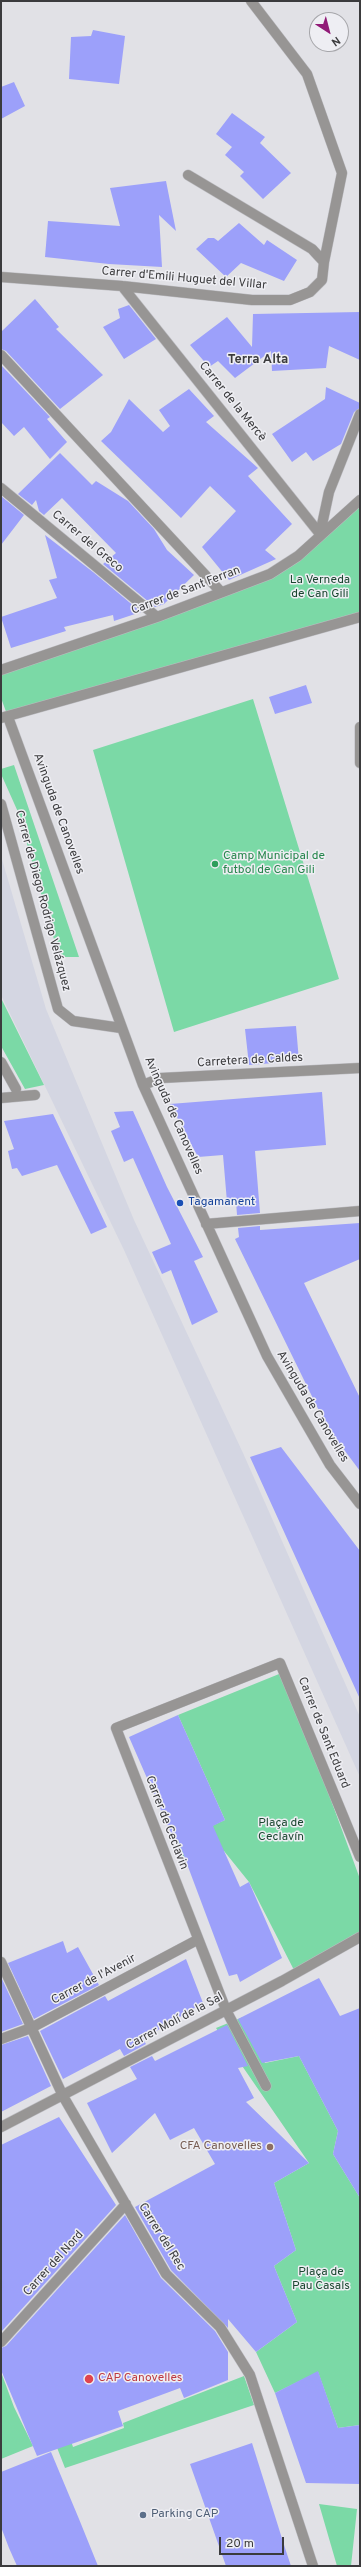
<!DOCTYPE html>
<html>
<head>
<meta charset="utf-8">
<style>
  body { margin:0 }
  #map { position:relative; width:361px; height:2567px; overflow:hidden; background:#e1e1e6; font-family:Overpass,sans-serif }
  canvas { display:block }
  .frame { position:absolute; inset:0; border:2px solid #3b3b3d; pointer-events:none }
  .north { position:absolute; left:309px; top:12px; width:40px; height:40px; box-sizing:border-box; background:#eeeef3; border:1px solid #a6a6aa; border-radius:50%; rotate:144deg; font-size:11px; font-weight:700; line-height:16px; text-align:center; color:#3b3b3d }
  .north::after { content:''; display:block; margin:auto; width:14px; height:18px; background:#911a77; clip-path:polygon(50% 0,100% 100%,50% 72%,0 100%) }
  .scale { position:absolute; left:219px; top:2537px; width:65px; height:18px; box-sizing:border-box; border:2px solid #3b3b3d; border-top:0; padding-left:5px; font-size:12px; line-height:14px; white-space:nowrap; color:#3b3b3d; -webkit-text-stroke:3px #eeeef3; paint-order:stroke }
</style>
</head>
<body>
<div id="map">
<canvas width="361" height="2567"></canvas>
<div class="frame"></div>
<div class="north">N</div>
<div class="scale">20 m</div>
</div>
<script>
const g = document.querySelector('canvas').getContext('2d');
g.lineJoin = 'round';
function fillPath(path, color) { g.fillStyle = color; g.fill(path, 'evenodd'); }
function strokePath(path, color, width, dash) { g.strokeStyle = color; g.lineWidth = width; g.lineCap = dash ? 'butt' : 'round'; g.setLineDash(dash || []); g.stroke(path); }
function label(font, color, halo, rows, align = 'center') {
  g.font = font + ' Overpass,sans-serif'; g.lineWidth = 3; g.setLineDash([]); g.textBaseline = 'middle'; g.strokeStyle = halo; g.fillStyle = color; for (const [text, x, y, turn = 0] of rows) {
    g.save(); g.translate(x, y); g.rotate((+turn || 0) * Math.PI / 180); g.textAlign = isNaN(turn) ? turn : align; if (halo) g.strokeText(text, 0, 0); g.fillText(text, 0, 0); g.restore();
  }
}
fillPath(new Path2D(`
  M1,856L46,1009L134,1220L243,1453L360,1717V1777L124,1250L1,995Z`), '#d4d6e2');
fillPath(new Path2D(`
  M360,500V617L8,717L1,698V670L270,574Z
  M253,699L339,979L174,1032L93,750Z
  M14,765L79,957H59L18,812L1,774V769Z
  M1,998L44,1085L25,1089L1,1046Z
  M284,1672L360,1879V1937L296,1974L249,1882L224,1851L187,1866L175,1842L225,1820L178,1715Z
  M243,2017L265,2063L299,2056L338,2131L333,2154L360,2198V2425L338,2428L318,2372L275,2393L256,2352L297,2322L274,2266L296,2250L274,2183L309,2163L216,2028Z
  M1,2372L14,2407L33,2446L1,2459Z
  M244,2376L254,2405L65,2468L56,2445L71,2441L73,2447L124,2428L123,2423Z
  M319,2504L357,2509L351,2566H337Z`), '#7bd9a6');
fillPath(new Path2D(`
  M93,30L125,36L119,84L69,79L71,37L91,36Z
  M14,82L25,106L1,119V87Z
  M232,113L265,137L260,143L291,173L263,199L240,176L244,172L225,155L232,147L216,134Z
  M166,181L176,231L159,215L162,267L109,264L45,257L48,221L120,226L110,188Z
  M239,223L264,245L267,240L297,260L284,281L241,263L226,277L196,249L208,238H214L218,241Z
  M35,299L59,327L56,329L103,375L60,409L6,351L1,349V332Z
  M129,305L156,339L124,359L103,327L120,318L118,309Z
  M360,312V360L329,346L326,368L272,371L271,351L235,378L218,361L209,367L190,345L227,317L252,347L253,314Z
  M1,365L50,417L47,419L67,442L50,459L24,427L14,436L1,422Z
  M326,387L360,403V408L354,412L341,444L313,461L306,452L292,462L272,434L325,399Z
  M189,389L214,416L206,422L258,468L248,476L292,524L265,550L276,559L229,580L202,547L236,511L210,486L181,518L101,441L111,432L129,399L163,432L170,426L159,410Z
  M60,453L92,485L96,481L128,501L154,529L167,550L194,575L164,604L155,607L103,564L116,553L62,498L44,515L39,511L36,500L32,505L18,494Z
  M1,496L24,515L1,545Z
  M45,535L93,572L141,612L114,621L113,615L64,627L66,631L11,648L1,617L57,598L49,580L57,578Z
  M306,685L312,703L275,714L269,697Z
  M296,1026L299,1061L249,1065L245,1029Z
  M322,1092L326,1145L255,1151L260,1213L237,1215L236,1201L227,1202L223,1155L198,1157L170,1104Z
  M133,1111L167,1187L203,1257L194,1261L218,1312L192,1325L171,1270L162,1274L152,1252L171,1244L133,1158L124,1162L111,1131L120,1127L114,1112Z
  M53,1114L107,1227L91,1234L57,1165L22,1176L17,1168L12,1169L8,1151L14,1149L4,1121Z
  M360,1223V1259L304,1283L360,1398V1471L327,1427L235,1239L239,1237L238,1228L260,1226V1230Z
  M281,1447L360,1551V1699L250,1457Z
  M178,1715L225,1820L213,1826L240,1887L249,1882L282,1958L240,1982L237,1974L229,1976L178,1840L175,1842L129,1737Z
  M63,1941L67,1953L78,1947L99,1985L34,2019L8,1963Z
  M186,1959L203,2003L143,2039L146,2044L124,2056L120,2049L63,2079L40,2031L105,1996L108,2001Z
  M1,1977L23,2024L1,2032Z
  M319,1978L340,2016L360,2008V2198L333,2154L338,2131L299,2056L262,2063L238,2019Z
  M227,2025L248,2066L238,2068L254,2098L246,2102L309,2163L274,2183L296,2250L274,2266L297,2322L256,2352L228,2319V2328L171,2270L135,2207L215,2164L194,2128L170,2140L155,2113L112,2153L87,2103L137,2079L130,2067L152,2056L155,2061Z
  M28,2036L51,2086L1,2112V2045Z
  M59,2117L116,2205L1,2332V2145Z
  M125,2215L161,2278L215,2331L228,2352V2380L184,2398L180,2388L118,2411L123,2426L37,2456L1,2370V2348L6,2346Z
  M318,2371L338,2428L360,2425V2484L306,2483L275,2393Z
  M252,2443L285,2548L291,2566H226L190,2464Z
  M51,2452L79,2519L98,2566H17L9,2548L1,2527V2472Z`), '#9ca0fa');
const minor = new Path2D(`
  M251,1L307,74L342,173L324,262
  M1,277L122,286L252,300H290L310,292L322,280L324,262L312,249L188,175
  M122,286L320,534
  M1,355L221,592
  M1,488L157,617
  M320,534L329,492L360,414
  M1,670L157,617L270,574L298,556L360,500
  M8,717L143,1085L267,1356L330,1465L360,1504
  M1,718L360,617
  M360,727V763
  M1,804L58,1009L73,1021L121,1028
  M1,1062L16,1089
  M143,1085L161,1078L360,1068
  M1,1098L35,1095
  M206,1224L360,1211
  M1,1962L63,2096L166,2274L220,2327L250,2375L313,2566
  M1,2039L31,2028L197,1940
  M266,2086L226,2010L116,1728L280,1663L360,1857
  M1,2127L282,1981L360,1937
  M1,2342L126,2204`);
strokePath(minor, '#bcbcc1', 11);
strokePath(minor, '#979594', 10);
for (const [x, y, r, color] of [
  [215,864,4,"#2e9e5b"],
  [180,1203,4,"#1a4fb4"],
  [270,2147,4,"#8d6e63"],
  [89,2379,5,"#e0444e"],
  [143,2515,4,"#5c6f8a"]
]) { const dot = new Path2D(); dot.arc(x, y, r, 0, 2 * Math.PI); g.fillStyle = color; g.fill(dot); strokePath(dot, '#eeeef3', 1.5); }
label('12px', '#3b3b3d', '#eeeef3', [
  ["Carrer d'Emili Huguet del Villar",184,279,5],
  ["Carrer de la Mercè",232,402,51],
  ["Carrer del Greco",87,542,40],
  ["Carrer de Sant Ferran",186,591,-21],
  ["Avinguda de Canovelles",58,814,70],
  ["Carrer de Diego Rodrigo Velázquez",42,901,75],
  ["Carretera de Caldes",250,1061,-3],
  ["Avinguda de Canovelles",173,1116,66],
  ["Avinguda de Canovelles",312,1407,59],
  ["Carrer de Sant Eduard",323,1733,68],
  ["Carrer de Ceclavin",166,1823,69],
  ["Carrer de l'Avenir",94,1980,-28],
  ["Carrer Molí de la Sal",175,2022,-28],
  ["Carrer del Rec",161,2237,58],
  ["Carrer del Nord",54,2264,-48]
]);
label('12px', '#1a4730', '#eeeef3', [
  ["La Verneda",320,581],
  ["de Can Gili",320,595],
  ["Plaça de",281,1824],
  ["Ceclavín",281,1838],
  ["Plaça de",321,2273],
  ["Pau Casals",321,2287]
]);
label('12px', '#27864d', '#eeeef3', [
  ["Camp Municipal de",223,857],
  ["futbol de Can Gili",223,871]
], 'left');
label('12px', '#164399', '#eeeef3', [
  ["Tagamanent",188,1203]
], 'left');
label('12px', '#785e54', '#eeeef3', [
  ["CFA Canovelles",262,2147]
], 'right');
label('12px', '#be3a42', '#eeeef3', [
  ["CAP Canovelles",98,2379]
], 'left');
label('12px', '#4e5e75', '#eeeef3', [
  ["Parking CAP",151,2515]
], 'left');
label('bold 13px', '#3b3b3d', '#eeeef3', [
  ["Terra Alta",258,360]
]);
</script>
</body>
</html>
